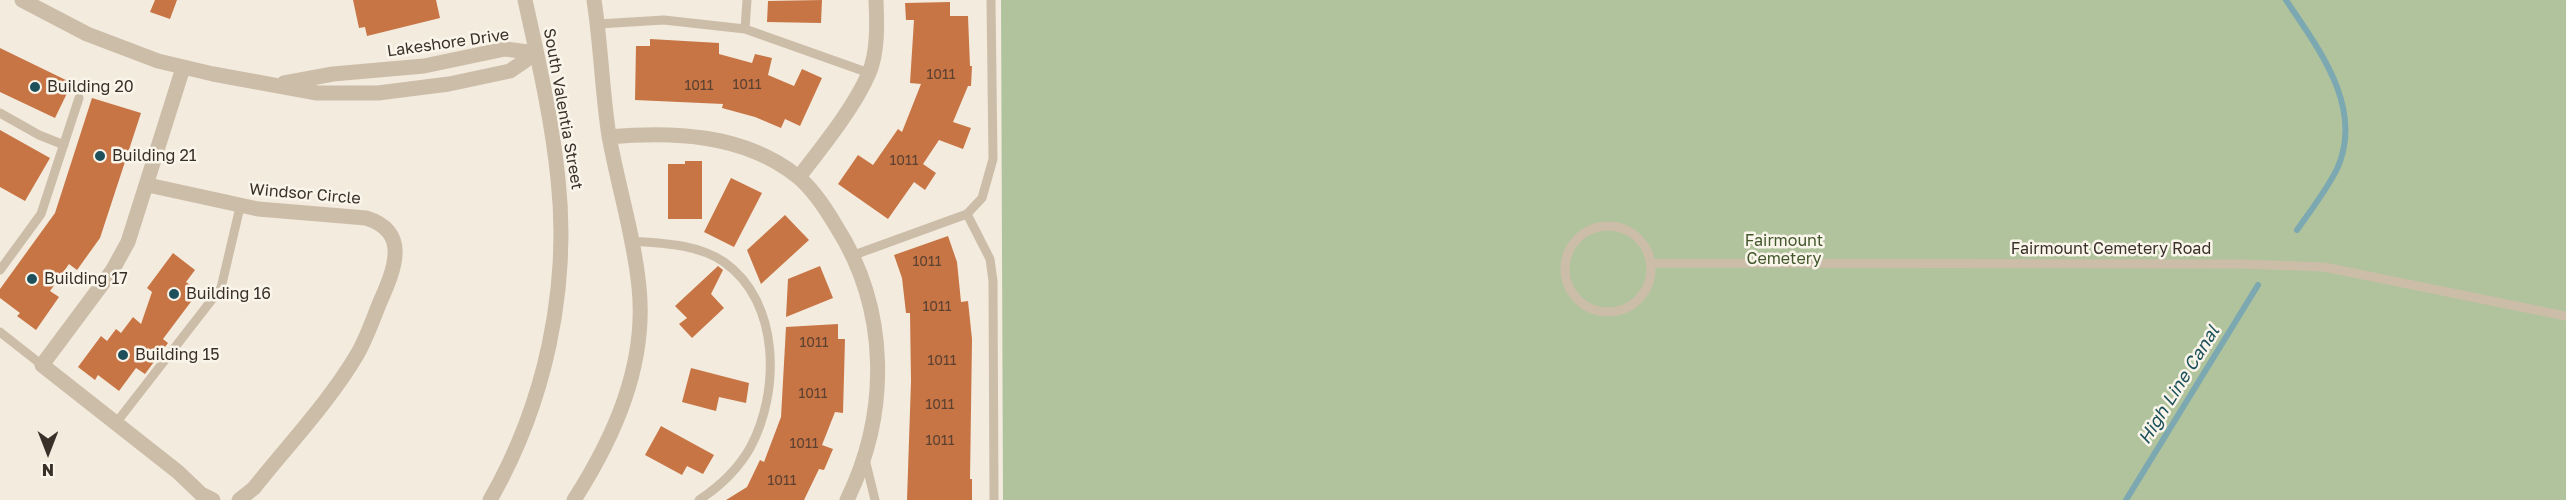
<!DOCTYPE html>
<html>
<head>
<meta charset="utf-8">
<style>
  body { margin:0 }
  #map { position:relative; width:2566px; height:500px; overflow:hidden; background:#f3ebdd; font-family:"Golos Text",sans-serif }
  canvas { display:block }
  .north { position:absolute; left:18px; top:422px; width:60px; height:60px; -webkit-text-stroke:4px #faf5ea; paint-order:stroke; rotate:180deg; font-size:16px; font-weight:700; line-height:24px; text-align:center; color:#383029 }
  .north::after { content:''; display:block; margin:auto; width:21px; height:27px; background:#383029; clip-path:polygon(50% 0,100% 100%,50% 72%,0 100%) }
</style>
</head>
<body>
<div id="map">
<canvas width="2566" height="500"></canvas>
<div class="north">N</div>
</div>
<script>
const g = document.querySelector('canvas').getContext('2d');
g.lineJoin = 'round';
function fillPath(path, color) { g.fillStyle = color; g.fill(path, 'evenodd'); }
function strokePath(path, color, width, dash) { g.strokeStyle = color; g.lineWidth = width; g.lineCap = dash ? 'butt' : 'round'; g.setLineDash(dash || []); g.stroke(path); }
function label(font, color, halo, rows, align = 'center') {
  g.font = font + ' "Golos Text",sans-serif'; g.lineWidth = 5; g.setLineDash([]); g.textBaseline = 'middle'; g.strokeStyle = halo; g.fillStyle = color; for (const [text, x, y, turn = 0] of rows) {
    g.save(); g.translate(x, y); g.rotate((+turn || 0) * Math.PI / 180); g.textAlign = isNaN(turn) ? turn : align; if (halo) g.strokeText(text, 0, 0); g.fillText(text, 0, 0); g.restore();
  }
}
fillPath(new Path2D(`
  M1001,0H2566V500H1003Z`), '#b1c39d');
strokePath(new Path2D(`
  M2286,0C2318,48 2365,108 2337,169C2326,191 2311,210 2297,230
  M2126,500L2258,285`), '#7ca8b1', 6);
fillPath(new Path2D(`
  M155,0H177L170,19L150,12Z
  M353,0H436L440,18L367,36L365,27L359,28Z
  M822,0L821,23L767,22L768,1Z
  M950,2V16H968L970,66H972L971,86H968L953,122L971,128L963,149L939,140L923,164L936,173L925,190L914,182L888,219L838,184L858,155L873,165L898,129L902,132L921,84L910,83L914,20H906L905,3Z
  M650,39L719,43V54L752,63L755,54L772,58L768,75L794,86L802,69L822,78L800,126L785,119L781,128L755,117L722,108L723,104L635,100L636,46H650Z
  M0,48L72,83L55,118L0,92Z
  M92,98L141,113L100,238L77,270L69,264L50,291L59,297L36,330L17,316L20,313L0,298V289L55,213Z
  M0,130L50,158L25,201L0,187Z
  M685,161H702V219H668V164H685Z
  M731,178L762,193L734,247L704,232Z
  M785,215L809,240L761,284L747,250Z
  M948,236L957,262L961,302L968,301L972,339L970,479H972V500H907L911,381L910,313H906L902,278L894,255Z
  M173,253L195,270L186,282L199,291L163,339L168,343L145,374L136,368L119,391L98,375L95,380L78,367L101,336L107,341L116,329L121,333L133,317L141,324L152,292L147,288Z
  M718,266L723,270L711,294L724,308L692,338L679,324L687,318L675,306Z
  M820,266L833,298L786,317L788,279Z
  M838,324V339H845L843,413L835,412L822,445L833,449L824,470L819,469L804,500H726L747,487L760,460L764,462L781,417L786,327Z
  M691,368L749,383L746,403L719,397L716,411L682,402Z
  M661,426L714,455L703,474L687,466L682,475L645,455Z`), '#c87546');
strokePath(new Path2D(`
  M598,24L664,20L745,29L869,73
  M745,29L747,0
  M0,113L39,135L64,145
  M967,214L990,259L993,281L994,500
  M1565 269a43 43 0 1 1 86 0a43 43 0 1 1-86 0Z
  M631,241C662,243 698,244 724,262C781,302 780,393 750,448C738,469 719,487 699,500
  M854,255L967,214L982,198L993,159L991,0
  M1652,263L2243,264L2324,267L2566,316
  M0,270L41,214L79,98
  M0,332L42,365
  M116,423L221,288L240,207
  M865,459L875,500`), '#ccbda9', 9);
strokePath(new Path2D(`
  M22,0L87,34L158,61L213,74L317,93H378L449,84L510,71L536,53
  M183,68L128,242L112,271L42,365L178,472L201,494L213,500
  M284,83L333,74L424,66L505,49L536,53
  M609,137C673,131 744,134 797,176C812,188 826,209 836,226C889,309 890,412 847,500
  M799,177C822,147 854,108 869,73C878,52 877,23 876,0
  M148,185L258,209L366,218C411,232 394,270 380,302C373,319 367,337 358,353C330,401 289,444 254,488L239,500
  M574,500C615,436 647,364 639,287C634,236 618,186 609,136C602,91 601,45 594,0`), '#ccbda9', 15);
strokePath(new Path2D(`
  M490,500C545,404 570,289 558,179C552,119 538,59 525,0`), '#ccbda9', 15);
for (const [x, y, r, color] of [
  [35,87,6,"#1d505b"],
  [100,156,6,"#1d505b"],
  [32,279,6,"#1d505b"],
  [174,294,6,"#1d505b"],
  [123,355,6,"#1d505b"]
]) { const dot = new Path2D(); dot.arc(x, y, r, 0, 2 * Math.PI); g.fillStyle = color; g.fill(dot); strokePath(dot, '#faf5ea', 2); }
label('14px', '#5c4130', null, [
  ["1011",941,75],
  ["1011",747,85],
  ["1011",699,86],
  ["1011",904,161],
  ["1011",927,262],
  ["1011",937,307],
  ["1011",814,343],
  ["1011",942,361],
  ["1011",813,394],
  ["1011",940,405],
  ["1011",940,441],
  ["1011",804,444],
  ["1011",782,481]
]);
label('16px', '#383029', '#faf5ea', [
  ["Lakeshore Drive",448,43,-8],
  ["South Valentia Street",563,109,80],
  ["Windsor Circle",305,194,5],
  ["Fairmount Cemetery Road",2111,249]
]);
label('16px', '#383029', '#faf5ea', [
  ["Building 20",47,87],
  ["Building 21",112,156],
  ["Building 17",44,279],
  ["Building 16",186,294],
  ["Building 15",135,355]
], 'left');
label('16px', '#42572c', '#faf5ea', [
  ["Fairmount",1784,241],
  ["Cemetery",1784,259]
]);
label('italic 18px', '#1d505b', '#faf5ea', [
  ["High Line Canal",2179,385,-58]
]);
</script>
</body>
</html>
